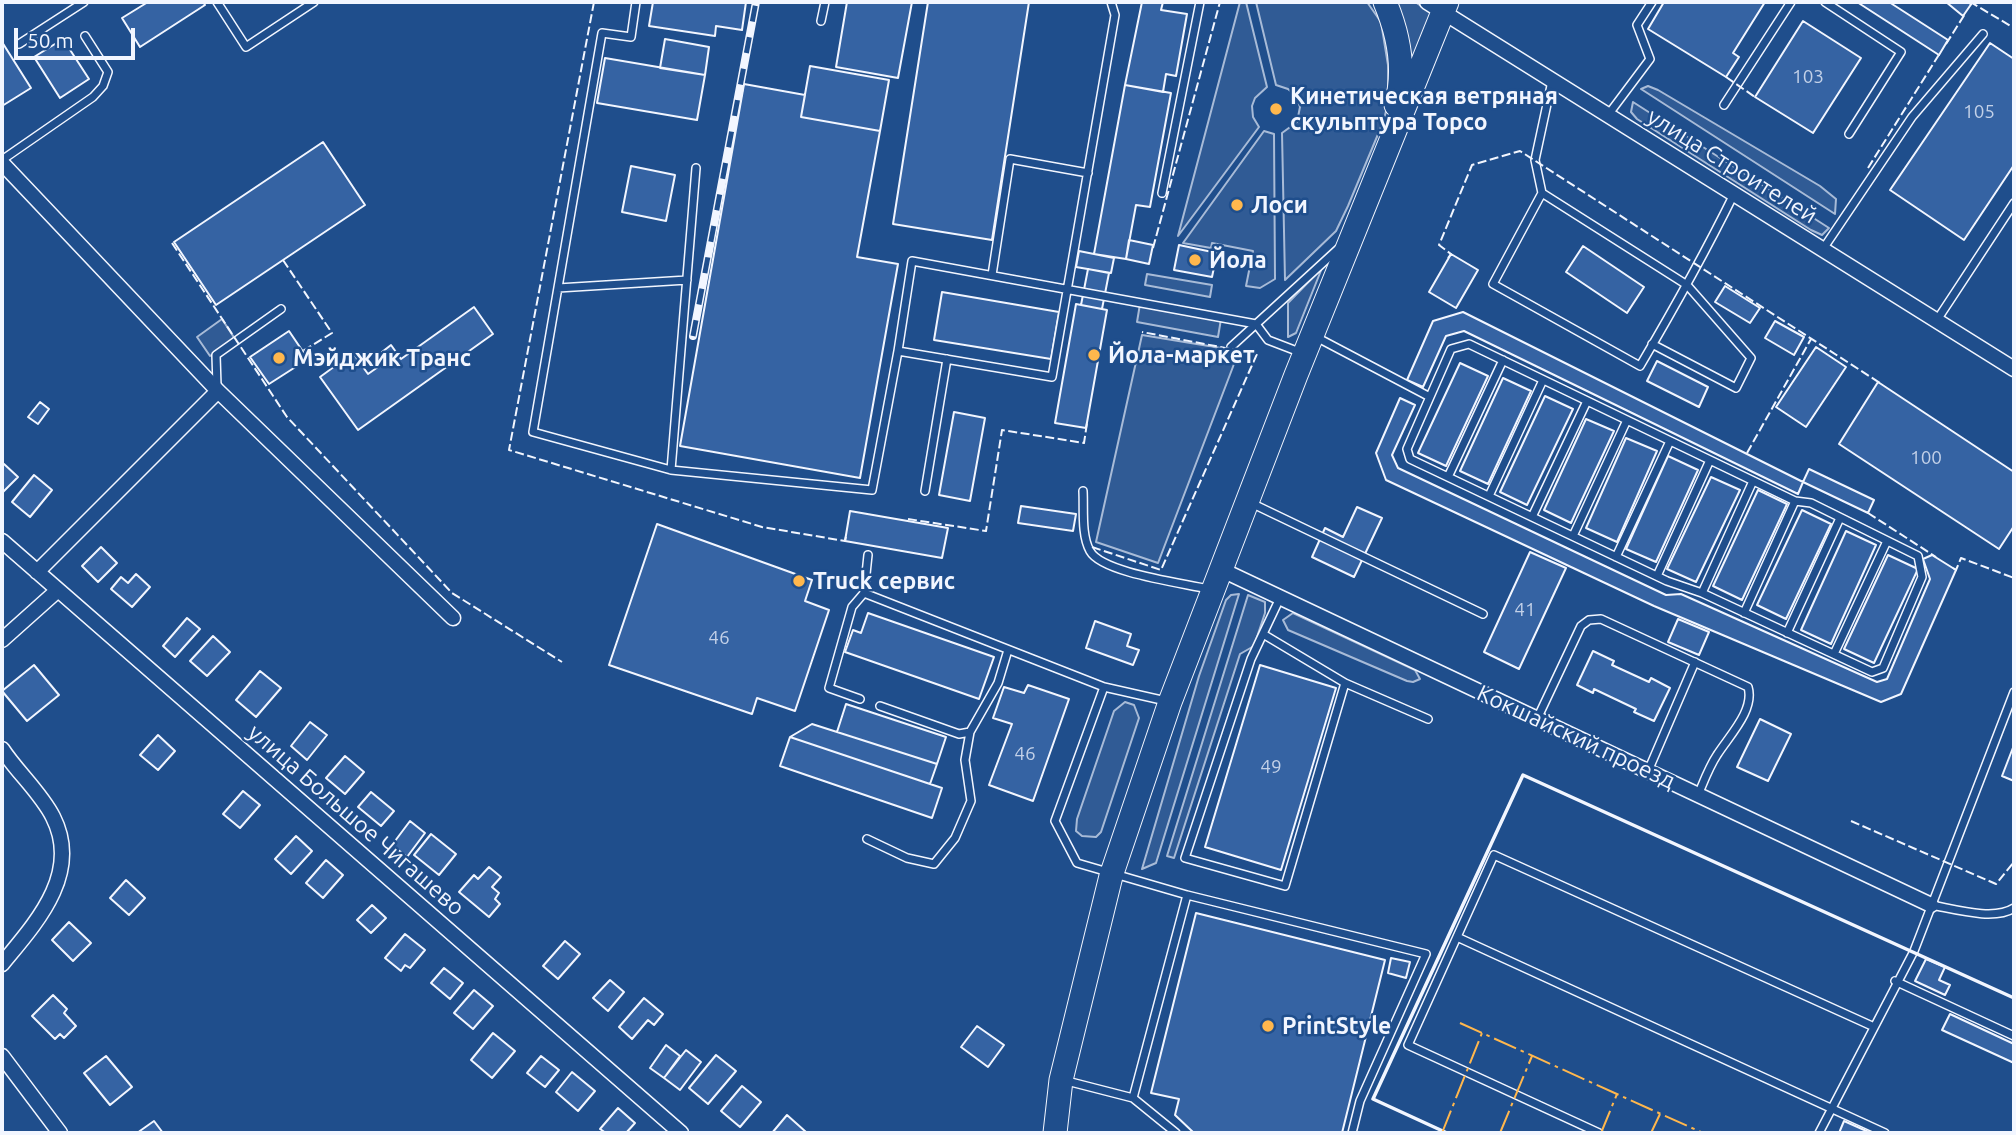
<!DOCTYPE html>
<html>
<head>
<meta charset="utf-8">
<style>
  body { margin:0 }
  #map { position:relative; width:2016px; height:1135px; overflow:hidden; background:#1f4e8c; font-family:Ubuntu,sans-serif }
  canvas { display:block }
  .frame { position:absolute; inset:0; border:4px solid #f2f6ff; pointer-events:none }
  .scale { position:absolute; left:14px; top:28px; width:121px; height:32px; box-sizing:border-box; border:4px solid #f2f6ff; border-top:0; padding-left:9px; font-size:21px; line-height:24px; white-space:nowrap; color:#f2f6ff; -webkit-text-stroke:5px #1f4e8c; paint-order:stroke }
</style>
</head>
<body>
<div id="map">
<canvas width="2016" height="1135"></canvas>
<div class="frame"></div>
<div class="scale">50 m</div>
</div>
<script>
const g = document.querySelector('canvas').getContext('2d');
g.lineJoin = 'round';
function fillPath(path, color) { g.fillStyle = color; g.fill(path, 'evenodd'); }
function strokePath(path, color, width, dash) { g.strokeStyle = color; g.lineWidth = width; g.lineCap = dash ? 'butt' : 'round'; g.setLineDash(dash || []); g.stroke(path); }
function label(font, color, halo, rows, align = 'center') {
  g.font = font + ' Ubuntu,sans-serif'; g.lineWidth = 5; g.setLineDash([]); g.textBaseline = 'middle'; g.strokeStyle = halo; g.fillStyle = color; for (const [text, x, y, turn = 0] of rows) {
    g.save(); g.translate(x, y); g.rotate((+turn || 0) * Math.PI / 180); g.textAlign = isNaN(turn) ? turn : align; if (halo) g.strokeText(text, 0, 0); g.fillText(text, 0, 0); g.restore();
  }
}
const built = new Path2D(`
  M1240,2H1246L1267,87L1255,98L1252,106L1253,117L1259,127L1178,236Z
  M1256,2H1367L1381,22L1388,65V102L1384,120L1348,206L1336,231L1285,280L1282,133L1297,122L1300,107L1296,96L1288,89L1276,85Z
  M1397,2H1415L1435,15L1410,79L1405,27Z
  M1648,86L1658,90L1820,186L1836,199L1835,214L1641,89Z
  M1633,102L1829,228L1822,235L1811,230L1637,119L1631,112Z
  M1264,131L1274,134L1275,279L1260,288L1246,286L1253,251L1212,243L1211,248L1183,243Z
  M1322,268L1296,333L1288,337V303Z
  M1147,274L1212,285L1210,297L1145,285Z
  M1140,304L1221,319L1218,337L1137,322Z
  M222,319L235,339L210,356L197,337Z
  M1142,335L1239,351L1158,563L1096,542Z
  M1239,594L1156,863L1142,869L1199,676L1226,600L1231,595Z
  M1248,595L1265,602V613L1254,646L1240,654L1174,858L1167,856Z
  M1293,613L1415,670L1420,679L1413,682L1407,681L1288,630L1283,620Z
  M1125,702L1134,705L1139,718L1101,832L1096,837L1082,836L1076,831L1077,819L1114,711Z`);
fillPath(built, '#305b95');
strokePath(built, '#a8bbd7', 2);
const building = new Path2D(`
  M148,2H203L205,5L140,47L122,18Z
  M653,2H746L742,30L716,26L715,36L649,26Z
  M847,2H912L898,78L836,67Z
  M928,2H1029L992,240L893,224Z
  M1142,2H1163L1161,10L1187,14L1176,76L1166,74L1163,92L1125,85Z
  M1664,2H1765L1733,53L1739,57L1726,77L1648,29Z
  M1857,2H1889L1948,40L1939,55Z
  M1946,2H1971L1972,3L1963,16Z
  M1803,21L1861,58L1813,133L1755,97Z
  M63,39L89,79L60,98L34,57Z
  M665,39L709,47L705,75L660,68Z
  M2,42L31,88L2,106Z
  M1990,43L2014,59V165L1964,240L1890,190Z
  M605,58L705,75L697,120L597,103Z
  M810,66L889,80L880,131L801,117Z
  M744,84L805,95L801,117L880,131L857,257L898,264L860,478L680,446Z
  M1125,85L1171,93L1150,207L1136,205L1126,259L1094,254Z
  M323,142L365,205L216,305L174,242Z
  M631,166L675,175L666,221L622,212Z
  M1129,240L1153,245L1149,264L1126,259Z
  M1179,245L1217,253L1212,277L1174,270Z
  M1583,246L1644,287L1627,313L1566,272Z
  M1079,251L1114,258L1111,273L1076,267Z
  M1451,254L1478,270L1456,308L1429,292Z
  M1088,269L1109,273L1102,309L1081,305Z
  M1725,286L1760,308L1750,323L1715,302Z
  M942,292L1059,312L1051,359L934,340Z
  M1076,304L1107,310L1086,428L1055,423Z
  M474,307L493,334L358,430L320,377L353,353L368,374L388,360L382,352L391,345L401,359Z
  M1463,312L1803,482L1798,494L1464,331L1446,336L1423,387L1407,380L1433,321Z
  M1775,321L1804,337L1794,355L1765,338Z
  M289,331L308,359L269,384L250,357Z
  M1816,347L1846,367L1806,427L1776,407Z
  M1657,361L1708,387L1699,407L1647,381Z
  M1460,363L1488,376L1446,466L1418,453Z
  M1503,378L1531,391L1488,484L1460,471Z
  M1878,382L2014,472V526L1999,549L1839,444Z
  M1545,396L1573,409L1527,505L1500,492Z
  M1400,398L1415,405L1392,455L1398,468L1666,595L1681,594L1877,682L1887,679L1930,579L1923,559L1932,555L1956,570L1901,694L1881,702L1654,606L1386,480L1376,453Z
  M40,402L49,409L38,424L28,417Z
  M954,412L985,418L970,501L939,495Z
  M1586,419L1614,431L1571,523L1544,510Z
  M1626,438L1657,451L1617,542L1586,528Z
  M1668,456L1698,470L1656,562L1626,549Z
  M4,464L18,477L2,493V466Z
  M1809,469L1874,500L1868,513L1803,482Z
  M34,475L52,490L30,517L12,502Z
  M1711,477L1740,490L1696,582L1667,569Z
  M1758,490L1787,504L1742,600L1713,586Z
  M1021,506L1076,514L1073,531L1018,523Z
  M1357,507L1382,518L1354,577L1312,557L1325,528L1343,537Z
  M1802,510L1831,524L1786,619L1757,605Z
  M850,511L948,528L942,558L845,541Z
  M657,524L812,580L805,601L829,610L795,711L757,698L752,714L609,665Z
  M1846,531L1876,545L1831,644L1801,630Z
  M101,547L117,563L98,582L82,566Z
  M1530,552L1566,568L1519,669L1484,652Z
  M1888,555L1918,569L1874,663L1844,649Z
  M136,574L150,587L132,607L111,589L121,577L128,583Z
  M868,613L994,657L979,699L845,652L853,630L861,633Z
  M187,618L200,629L175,657L163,646Z
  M1678,619L1709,632L1699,655L1668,642Z
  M1095,621L1131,634L1127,646L1139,650L1133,665L1086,648Z
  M213,636L230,652L207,676L190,661Z
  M1593,651L1614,661L1612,665L1649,682L1651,678L1670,688L1654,721L1634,712L1636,709L1594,689L1593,693L1577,685Z
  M34,665L59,695L27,721L2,691Z
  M1260,665L1336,688L1281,870L1205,847Z
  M260,671L281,688L256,717L236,700Z
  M1028,685L1069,699L1033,801L989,785L1012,724L993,718L1004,687L1024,693Z
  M846,704L946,737L937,764L837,732Z
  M1760,719L1791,734L1768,781L1737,767Z
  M310,722L327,735L307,760L291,746Z
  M812,724L937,764L930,784L790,737Z
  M158,735L175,751L158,770L140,755Z
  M790,737L942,788L932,818L780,766Z
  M2014,745V781L2002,776Z
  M345,756L364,772L345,794L326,778Z
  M243,791L260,805L240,828L223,814Z
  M371,792L394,811L381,826L358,807Z
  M410,821L425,833L407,857L392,845Z
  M431,834L456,854L439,875L414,855Z
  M296,836L312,851L291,874L275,859Z
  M326,860L343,875L323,898L306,883Z
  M489,867L501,877L492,887L499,893L495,899L500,904L489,917L459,892L474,875L478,879Z
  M126,880L145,898L129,915L110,898Z
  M372,905L386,918L371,933L357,920Z
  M1196,913L1385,960L1342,1133H1194L1175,1115L1179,1099L1151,1093Z
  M69,922L91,943L73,961L52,940Z
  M405,934L425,950L410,968L405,965L401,971L385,958Z
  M565,941L580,954L558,979L543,966Z
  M1391,958L1410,962L1406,978L1388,973Z
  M1926,959L1945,967L1939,980L1950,985L1945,995L1915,981Z
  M444,968L463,983L450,999L431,983Z
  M610,980L624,992L608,1011L593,998Z
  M474,990L493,1006L473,1029L454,1013Z
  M53,995L67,1009L64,1013L76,1026L64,1038L60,1034L55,1039L32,1016Z
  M644,998L663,1014L654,1025L648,1020L632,1039L619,1027Z
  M1950,1014L2014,1044V1063L1942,1030Z
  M977,1026L1004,1045L988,1067L961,1047Z
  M493,1033L515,1051L492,1078L471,1060Z
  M666,1045L680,1056L664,1078L650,1068Z
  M686,1050L701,1062L680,1090L664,1078Z
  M716,1055L736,1071L708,1104L689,1088Z
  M106,1056L132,1087L110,1105L84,1073Z
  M541,1056L559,1070L545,1087L527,1073Z
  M572,1072L595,1091L578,1111L556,1092Z
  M742,1086L761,1102L740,1127L721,1111Z
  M618,1108L635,1123L626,1133H606L600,1129Z
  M787,1115L806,1132L805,1133H772Z
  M154,1121L163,1133H137Z
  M1844,1121L1871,1133H1839Z`);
fillPath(building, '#3563a3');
strokePath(building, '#f2f6ff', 2);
const lane = new Path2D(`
  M217,2L246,47L314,2
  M636,2L631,37L602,33L533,432L671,470L872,490L898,351L1052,377L1115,15L1111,2
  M1825,2L1901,52L1849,134
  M821,21L825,2
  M19,44L84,2
  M1724,105L1791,2
  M1608,115L1650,59L1637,25L1652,2
  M2,160L93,97L103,86L108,72L85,36
  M1162,193L1200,2
  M1542,193L1535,160L1552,81
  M1823,249L1912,117L1983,34
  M992,275L1010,159L1088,173
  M558,288L687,280
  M1937,320L2014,203
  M1316,337L1428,396
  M1469,344L1795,501L1811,503L1918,556L1922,577L1883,668L1872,672L1702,593L1667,581L1410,459L1407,449L1451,349Z
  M1652,344L1736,388L1751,358L1687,285L1542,193L1493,284L1640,366C1673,310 1705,253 1734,194
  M1231,347L1338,249
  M898,351L912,261L1256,324L1268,340L1302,353
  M217,386L216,355L281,309
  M671,470L696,168
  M1448,477L1503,360
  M925,491L947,359
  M1083,491C1084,509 1081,535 1090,551C1102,573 1183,583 1208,589
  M1489,496L1543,380
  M1251,503L1483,614
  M1532,517L1587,401
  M1573,536L1627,420
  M868,555L864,593L1104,687
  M1616,557L1670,441
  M1657,576L1710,460
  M1702,593L1753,481
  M1280,598L1251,659L1185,858L1285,886L1345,683L1428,719
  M1744,613L1795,501
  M1787,633L1840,518
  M1263,634L1345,683
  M1834,654L1887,541
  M860,699L829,688L852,607L864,593
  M880,706L959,734L970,732L998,683L1008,650
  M1537,719L1581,626L1589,620L1601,619L1748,687C1755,710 1729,736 1717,755C1709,767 1704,781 1698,795
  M1648,771L1695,662
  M867,839L907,858L934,864L955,838L971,801L965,760L970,732
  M1187,895L1426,954L1360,1101L1352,1133
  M1931,905C1954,909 1994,921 2014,908
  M1457,937L1885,1133
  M1895,981L2014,1036
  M1063,1080L1133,1098L1187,895L1077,863L1055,821L1104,687L1166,701
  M1133,1098L1176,1133
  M1599,1133L1408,1045L1494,855L1872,1026
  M1819,1133L1914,951L2014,692`);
const street = new Path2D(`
  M1427,2L2014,369
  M2,163L218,391L453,618
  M2,541L681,1133
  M1220,569L1931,905
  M37,572L218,391
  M2,640L58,590
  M2,749C17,772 41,793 53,817C82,874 35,924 2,964
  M2,1056L60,1133`);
const primary = new Path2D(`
  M1385,2C1399,35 1406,69 1396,105
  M1055,1133L1061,1080L1111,876L1170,702L1296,375L1447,2`);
strokePath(lane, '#f2f6ff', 10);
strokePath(street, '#f2f6ff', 17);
strokePath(primary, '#f2f6ff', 25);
strokePath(lane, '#1f4e8c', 7);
strokePath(street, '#1f4e8c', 14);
strokePath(primary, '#1f4e8c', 23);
const rail = new Path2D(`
  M693,336L756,2`);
strokePath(rail, '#f2f6ff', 8);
strokePath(rail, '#1f4e8c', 5, [16]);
strokePath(new Path2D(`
  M594,2L509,450L762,527L845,541L846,536
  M1970,5L1972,3L2014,28
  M1946,44L1965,14
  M1726,77L1755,97
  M1868,168L1940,53
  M172,243L287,417L452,593L562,662
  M1153,248L1220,2
  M1448,258L1451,254L1439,245L1472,165L1520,151L1880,383
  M283,260L332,333L303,351
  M1747,453L1811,339
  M1868,513L1936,557
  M908,519L986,531L1002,430L1084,443L1087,423
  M1092,547L1161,570L1257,354L1142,332
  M1953,568L1956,570L1961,558L2014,578
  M1851,821L1996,884L2014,862`), '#f2f6ff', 2, [9, 3.5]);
strokePath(new Path2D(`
  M1447,1133L1373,1099L1523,775L2014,998`), '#f2f6ff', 3.5);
strokePath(new Path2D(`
  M1460,1023L1703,1133
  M1442,1133L1482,1033
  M1500,1133L1532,1056
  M1601,1133L1617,1094
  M1651,1133L1660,1114`), '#ffb74d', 2, [24, 5, 3.5, 5]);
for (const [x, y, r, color] of [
  [1276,109,7,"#ffb74d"],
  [1237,205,7,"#ffb74d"],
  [1195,260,7,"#ffb74d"],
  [1094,355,7,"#ffb74d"],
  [279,358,7,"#ffb74d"],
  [799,581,7,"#ffb74d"],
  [1268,1026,7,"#ffb74d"]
]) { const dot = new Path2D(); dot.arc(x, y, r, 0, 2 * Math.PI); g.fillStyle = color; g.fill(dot); strokePath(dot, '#1f4e8c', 2.5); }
label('19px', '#c3d1e8', null, [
  ["103",1808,77],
  ["105",1979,112],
  ["100",1926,458],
  ["41",1525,610],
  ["46",719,638],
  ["46",1025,754],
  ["49",1271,767]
]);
label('bold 23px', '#f2f6ff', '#1f4e8c', [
  ["Кинетическая ветряная",1290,96],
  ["скульптура Торсо",1290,122],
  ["Лоси",1251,205],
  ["Йола",1209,260],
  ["Йола-маркет",1108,355],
  ["Мэйджик Транс",293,358],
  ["Truck сервис",813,581],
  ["PrintStyle",1282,1026]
], 'left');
label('23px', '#f2f6ff', '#1f4e8c', [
  ["улица Строителей",1732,166,32],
  ["Кокшайский проезд",1576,737,25],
  ["улица Большое Чигашево",356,820,41]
]);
</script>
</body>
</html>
